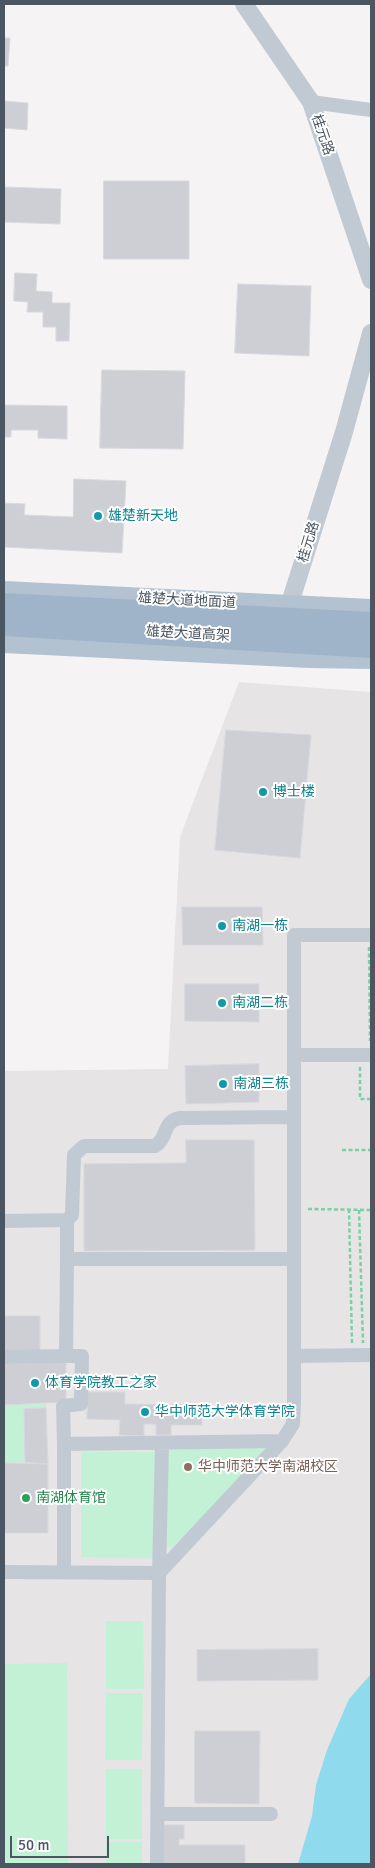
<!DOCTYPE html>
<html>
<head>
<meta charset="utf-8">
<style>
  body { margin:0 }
  #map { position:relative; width:375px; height:1868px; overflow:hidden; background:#f5f3f3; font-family:Signika,sans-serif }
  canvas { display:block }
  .frame { position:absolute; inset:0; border:5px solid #4a5661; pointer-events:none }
  .scale { position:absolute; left:10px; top:1836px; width:99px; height:22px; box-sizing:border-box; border:2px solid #4a5661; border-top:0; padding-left:6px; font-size:15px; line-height:18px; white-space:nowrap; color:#4a5661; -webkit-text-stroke:4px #fff; paint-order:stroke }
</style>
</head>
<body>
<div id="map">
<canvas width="375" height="1868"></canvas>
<div class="frame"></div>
<div class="scale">50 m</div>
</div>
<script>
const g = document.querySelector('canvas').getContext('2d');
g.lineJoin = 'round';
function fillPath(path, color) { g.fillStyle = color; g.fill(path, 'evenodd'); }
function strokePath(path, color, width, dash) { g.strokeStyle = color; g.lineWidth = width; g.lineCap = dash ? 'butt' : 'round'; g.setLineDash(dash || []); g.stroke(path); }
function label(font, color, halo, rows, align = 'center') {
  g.font = font + ' Signika,"Noto Sans SC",sans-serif'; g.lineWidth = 4; g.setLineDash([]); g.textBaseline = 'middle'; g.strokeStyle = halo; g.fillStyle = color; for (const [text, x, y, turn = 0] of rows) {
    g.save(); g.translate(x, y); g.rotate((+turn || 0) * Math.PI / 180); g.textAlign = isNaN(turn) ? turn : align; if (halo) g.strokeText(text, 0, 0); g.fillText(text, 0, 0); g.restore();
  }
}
fillPath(new Path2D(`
  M239,682L371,692V1864H4V1071L168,1069L180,837Z`), '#e6e4e5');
fillPath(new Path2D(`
  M46,1404V1408L24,1409L25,1462L4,1463V1405Z
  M267,1447L180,1541L172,1547H167L165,1540L167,1452L169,1449Z
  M81,1452H156L154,1558L81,1557Z
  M106,1621H143L144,1689H106Z
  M67,1663L68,1864H4V1664Z
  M106,1693H143L142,1760H105Z
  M106,1769H142V1839H106Z
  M106,1842H142V1864H106Z`), '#c3f1d5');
fillPath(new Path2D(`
  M371,1674V1864H298L312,1816L316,1785L327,1750L349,1699Z`), '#90daee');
const building = new Path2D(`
  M4,38H10L8,66H4Z
  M4,101L28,103L27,130L4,128Z
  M104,181H189V259H104Z
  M4,187L61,189L60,224L4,222Z
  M15,273L37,274L36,291L52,292V303H70L69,341H56V327H43V312H27L28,302L14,301Z
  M238,284L311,286L309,356L235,353Z
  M102,370L185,371L183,449L100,448Z
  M4,405L67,406V439L38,438V430H11V437H4Z
  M74,479L126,481L122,553L4,547V503L25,504L24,515L73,517Z
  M226,730L311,735L300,858L215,850Z
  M182,907H262L263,945H183Z
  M185,984H259V1022L185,1021Z
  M259,1064V1102L186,1104L185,1066Z
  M186,1140H254L255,1250L84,1251V1164L186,1163Z
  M4,1316H40V1352H4Z
  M66,1362V1402L4,1405V1364Z
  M88,1392H125V1404L202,1405V1425H171V1435H156V1424H144V1436L119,1435L120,1420L87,1419Z
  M46,1408L48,1464L25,1462L24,1409Z
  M4,1463L48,1464V1533H4Z
  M318,1649V1680L197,1681V1650Z
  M195,1731H260L259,1804L195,1803Z
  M159,1825H184V1839H179V1845H245V1864H160Z`);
fillPath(building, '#cdcfd5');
strokePath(building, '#d7d9de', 1);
const trunk = new Path2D(`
  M4,605L371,624
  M4,624L371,646`);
strokePath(trunk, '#7690ad', 26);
strokePath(new Path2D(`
  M369,947L370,1041
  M360,1067V1099H371
  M342,1150H371
  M308,1209L371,1210
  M349,1209L352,1343
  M359,1210L363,1343`), '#7ad0a6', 2.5, [4, 2.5]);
strokePath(new Path2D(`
  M311,102L371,110
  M294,1055H371
  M67,1220V1259H294
  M4,1221L67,1220L72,1215L74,1155L84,1146H155C168,1139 162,1121 180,1118L294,1117
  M294,1356L371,1355
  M4,1357L66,1356L67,1259
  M64,1444L63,1406L81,1404L82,1356H66
  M4,1572L159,1573L162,1443
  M64,1572V1444L282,1441
  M158,1814H271
  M157,1864L159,1573L282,1441L293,1424L294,1401V935H371`), '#c1cad2', 14);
strokePath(new Path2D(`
  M244,4L311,102L371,280
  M289,606L344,432L371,333`), '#c1cad2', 18);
strokePath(new Path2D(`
  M4,592L371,610
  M4,642L310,657L371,658`), '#b3c2d1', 22);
strokePath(trunk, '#9fb4c9', 24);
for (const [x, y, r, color] of [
  [98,516,5,"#0f9aa8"],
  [263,792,5,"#0f9aa8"],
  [222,926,5,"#0f9aa8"],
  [222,1003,5,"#0f9aa8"],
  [223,1084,5,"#0f9aa8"],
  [35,1383,5,"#0f9aa8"],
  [145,1412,5,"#0f9aa8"],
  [188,1467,5,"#8d6e63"],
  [26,1498,5,"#2e9e5b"]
]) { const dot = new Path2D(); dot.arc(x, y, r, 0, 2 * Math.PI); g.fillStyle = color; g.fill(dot); strokePath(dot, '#fff', 2); }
label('14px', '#4a5661', '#fff', [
  ["桂元路",322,135,71],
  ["桂元路",309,542,-73],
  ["雄楚大道地面道",187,601,3],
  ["雄楚大道高架",188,634,3]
]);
label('14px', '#0d838f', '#fff', [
  ["雄楚新天地",108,516],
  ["博士楼",273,792],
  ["南湖一栋",232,926],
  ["南湖二栋",232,1003],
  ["南湖三栋",233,1084],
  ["体育学院教工之家",45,1383],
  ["华中师范大学体育学院",155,1412]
], 'left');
label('14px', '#785e54', '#fff', [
  ["华中师范大学南湖校区",198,1467]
], 'left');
label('14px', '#27864d', '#fff', [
  ["南湖体育馆",36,1498]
], 'left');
</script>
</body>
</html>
